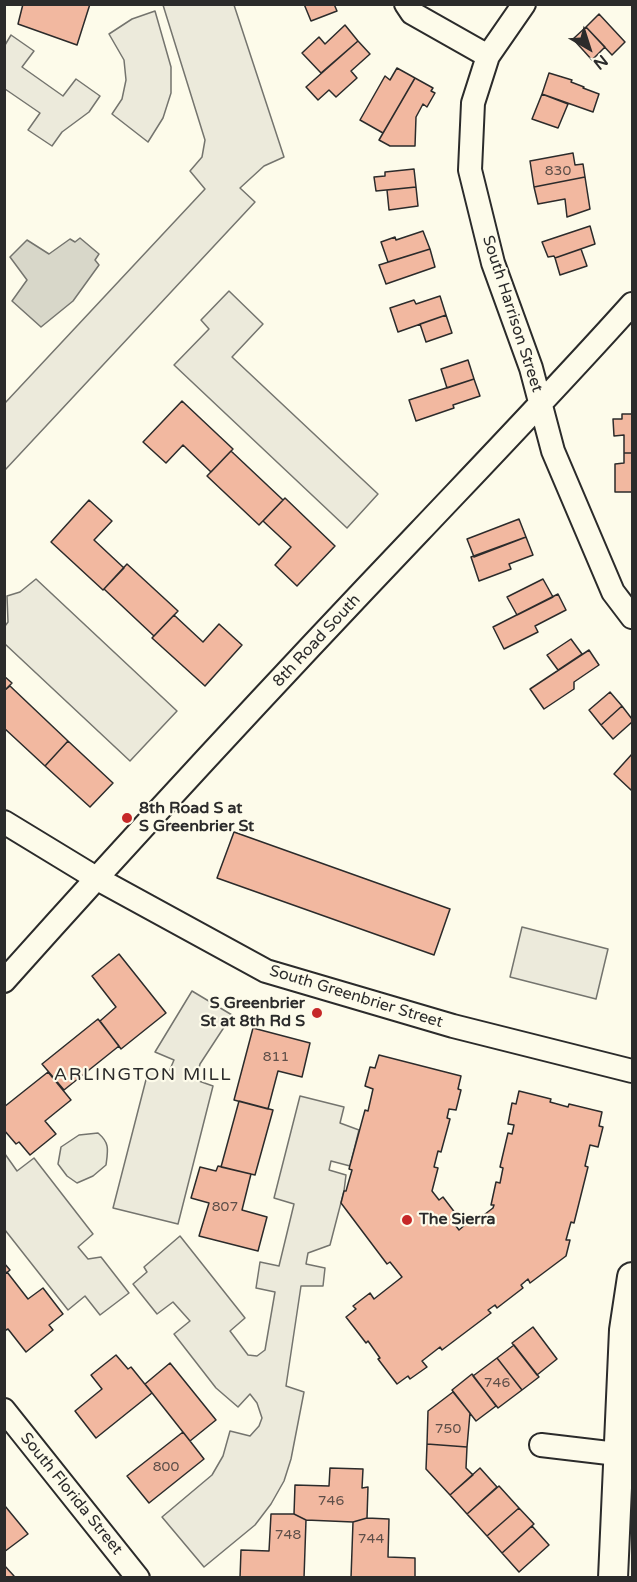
<!DOCTYPE html>
<html>
<head>
<meta charset="utf-8">
<style>
  body { margin:0 }
  #map { position:relative; width:637px; height:1582px; overflow:hidden; background:#fdfbea; font-family:"Varela Round",sans-serif }
  canvas { display:block }
  .frame { position:absolute; inset:0; border:6px solid #2b2b2b; pointer-events:none }
  .north { position:absolute; left:559px; top:18px; width:60px; height:60px; -webkit-text-stroke:4px #fdfbea; paint-order:stroke; rotate:141deg; font-size:16px; font-weight:700; line-height:24px; text-align:center; color:#2b2b2b }
  .north::after { content:''; display:block; margin:auto; width:21px; height:27px; background:#2b2b2b; clip-path:polygon(50% 0,100% 100%,50% 72%,0 100%) }
</style>
</head>
<body>
<div id="map">
<canvas width="637" height="1582"></canvas>
<div class="frame"></div>
<div class="north">N</div>
</div>
<script>
const g = document.querySelector('canvas').getContext('2d');
g.lineJoin = 'round';
function fillPath(path, color) { g.fillStyle = color; g.fill(path, 'evenodd'); }
function strokePath(path, color, width, dash) { g.strokeStyle = color; g.lineWidth = width; g.lineCap = dash ? 'butt' : 'round'; g.setLineDash(dash || []); g.stroke(path); }
function label(font, color, halo, rows, align = 'center') {
  g.font = font + ' "Varela Round",sans-serif'; g.lineWidth = 4.5; g.setLineDash([]); g.textBaseline = 'middle'; g.strokeStyle = halo; g.fillStyle = color; for (const [text, x, y, turn = 0] of rows) {
    g.save(); g.translate(x, y); g.rotate((+turn || 0) * Math.PI / 180); g.textAlign = isNaN(turn) ? turn : align; if (halo) g.strokeText(text, 0, 0); g.fillText(text, 0, 0); g.restore();
  }
}
const green = new Path2D(`
  M98,1133C110,1143 108,1150 106,1165L93,1176L77,1183L67,1176L58,1164L61,1147L79,1135Z`);
fillPath(green, '#ecebdb');
strokePath(green, '#74746e', 1.5);
const parking = new Path2D(`
  M163,5H234L284,157L264,166L240,188L255,202L5,470V403L205,189L190,171L202,157L205,140Z
  M155,11L171,67V93L163,118L148,142L112,114L122,99L126,80L124,60L109,34L132,19Z
  M11,35L34,51L22,67L63,96L76,79L100,96L89,112L62,132L52,146L28,130L40,113L5,89V45Z
  M229,291L263,324L232,357L378,494L347,528L174,365L209,329L201,320Z
  M36,579L177,711L130,761L5,644V626L8,622L7,596L20,592Z
  M522,927L608,949L596,999L510,977Z
  M192,991L232,1015L200,1064L196,1080L213,1086L178,1224L113,1208L149,1068L168,1074L174,1060L155,1052Z
  M300,1096L344,1107L340,1123L359,1130L350,1166L331,1161L329,1170L346,1175L344,1191L330,1245L308,1253L306,1264L325,1268L323,1286H301L286,1386L304,1392L291,1459L284,1481L271,1504L255,1525L204,1567L162,1517L212,1475L223,1456L230,1431L250,1436L259,1426L262,1418L257,1403L250,1394L238,1407L216,1388L174,1334L190,1321L173,1302L157,1314L133,1284L147,1272L144,1267L180,1236L245,1318L230,1331L248,1355L257,1356L265,1350L275,1292L256,1288L260,1262L279,1266L294,1204L274,1198Z
  M5,1154L17,1171L34,1158L93,1234L78,1247L88,1259L101,1257L129,1293L100,1315L85,1296L68,1310L5,1230Z`);
fillPath(parking, '#eceadb');
strokePath(parking, '#74746e', 1.5);
const water = new Path2D(`
  M80,238L99,254L95,260L99,265L73,301L41,327L12,301L27,280L10,257L27,240L49,254L70,239L75,242Z`);
fillPath(water, '#d8d7c9');
strokePath(water, '#74746e', 1.5);
const building = new Path2D(`
  M23,4H90L77,45L18,24Z
  M304,4H334L337,11L311,21Z
  M599,14L625,42L612,55L586,27Z
  M345,25L358,41L321,73L302,53L319,37L325,44Z
  M586,27L605,47L592,60L573,39Z
  M358,41L370,54L351,71L357,78L336,97L329,90L318,100L306,87Z
  M397,68L415,78L383,133L360,120L385,76L390,80Z
  M549,73L572,80L571,82L584,87L583,88L599,94L593,112L542,94Z
  M415,78L433,88L431,91L435,93L427,107L423,104L416,117L415,146H390L379,140Z
  M542,94L568,104L558,128L532,119Z
  M573,153L575,165L583,164L585,177L534,187L530,161Z
  M414,169L416,187L376,191L374,177L385,176V172Z
  M585,177L590,209L567,217L565,199L538,204L534,187Z
  M416,187L418,206L389,210L387,190Z
  M590,226L595,244L555,258L554,256L548,257L542,242Z
  M423,231L430,249L388,262L381,242L395,237L396,240Z
  M430,249L435,267L386,284L379,265Z
  M581,249L587,266L560,275L555,258Z
  M440,296L446,315L398,332L390,308L414,300L416,304Z
  M446,315L452,333L426,342L420,324Z
  M468,360L474,379L447,388L441,369Z
  M474,379L480,396L453,405L454,408L416,421L409,400Z
  M182,401L233,449L211,472L183,445L166,463L143,442Z
  M622,414H632V453H624V435L614,436L613,419H622Z
  M231,451L283,500L259,525L207,476Z
  M624,453H632V492H615V464L624,463Z
  M285,498L335,546L297,586L275,565L291,547L263,521Z
  M89,500L112,521L94,540L124,568L103,590L51,542Z
  M519,519L526,537L474,557L467,539Z
  M526,537L533,555L509,564L511,569L479,581L471,557Z
  M127,564L178,611L154,636L104,589Z
  M543,579L553,597L517,615L507,597Z
  M558,594L566,610L535,626L538,632L504,649L493,627Z
  M174,615L203,642L219,624L242,645L205,686L152,638Z
  M571,639L582,654L558,670L547,655Z
  M589,650L599,665L574,682V689L544,709L530,689Z
  M4,676L12,683L4,691Z
  M10,686L68,741L45,766L4,728V691Z
  M610,692L622,706L601,725L589,710Z
  M622,706L632,719V722L613,739L601,725Z
  M68,741L113,783L90,807L45,766Z
  M632,754V788L631,790L614,774Z
  M234,832L450,909L434,955L217,878Z
  M119,954L166,1013L121,1049L100,1021L116,1007L92,976Z
  M98,1019L119,1046L64,1090L42,1064Z
  M253,1028L310,1043L302,1077L278,1071L268,1109L234,1100Z
  M379,1055L461,1076L458,1089L461,1090L456,1110L449,1109L447,1118L450,1119L441,1152L438,1151L434,1167L438,1168L432,1191L439,1200L443,1197L462,1222L456,1226L459,1230L473,1218L476,1221L493,1208L494,1205H491L496,1182L500,1183L503,1168L500,1167L508,1133L512,1134L514,1125L508,1124L512,1103L516,1104L519,1091L551,1099L550,1102L568,1107L569,1104L602,1112L599,1126L603,1127L598,1147L590,1145L585,1166L588,1167L574,1223L571,1222L566,1240H570L566,1256L530,1283L528,1279L521,1285L523,1288L497,1308L495,1305L488,1310L491,1313L442,1350L440,1347L422,1361L427,1367L410,1379L408,1376L397,1384L378,1359L380,1358L368,1341L366,1343L346,1317L356,1309L353,1306L370,1293L374,1299L402,1277L390,1262L387,1264L341,1203L344,1191H346L352,1170L349,1169L365,1110L368,1111L373,1089L365,1086L370,1067L375,1068Z
  M48,1072L71,1100L45,1121L56,1134L30,1155L19,1142L16,1144L4,1130V1107Z
  M239,1101L273,1110L255,1175L221,1167Z
  M218,1166L251,1174L242,1210L267,1217L258,1251L199,1236L209,1203L191,1198L200,1167L216,1171Z
  M4,1263L10,1270L4,1275Z
  M7,1272L28,1299L43,1288L63,1314L49,1325L53,1330L26,1352L8,1329L4,1331V1275Z
  M533,1327L557,1359L537,1375L512,1343Z
  M514,1345L539,1377L522,1390L497,1358Z
  M116,1355L128,1369L131,1367L152,1393L96,1438L75,1411L102,1389L91,1375Z
  M497,1358L522,1390L498,1408L473,1376Z
  M170,1363L216,1420L190,1441L145,1384Z
  M472,1374L496,1406L476,1421L452,1390Z
  M453,1392L470,1413L467,1447L427,1444L428,1411Z
  M183,1432L204,1459L149,1503L127,1476Z
  M427,1444L467,1447L466,1468L473,1475L450,1495L426,1469Z
  M330,1468L363,1469L362,1488L368,1487L367,1518L353,1522L306,1520L294,1514L295,1485L329,1486Z
  M480,1468L497,1487L467,1514L450,1495Z
  M499,1486L519,1508L487,1536L467,1514Z
  M5,1506L28,1534L4,1552V1507Z
  M519,1508L534,1524L502,1553L487,1536Z
  M271,1514H294L306,1520L304,1578H240L241,1550L269,1551Z
  M367,1518L389,1519L388,1557L415,1558V1578H351L353,1522Z
  M532,1526L549,1545L519,1572L502,1553Z
  M4,1565L14,1576L12,1578H4Z`);
fillPath(building, '#f2b8a0');
strokePath(building, '#2b2b2b', 1.5);
const minor = new Path2D(`
  M406,4L412,13L488,56
  M524,4L488,56L473,103L470,170L493,263L531,368L553,451L613,592L632,617
  M4,822L96,878L266,971L453,1026L632,1071
  M4,981C140,829 279,679 420,531C491,456 563,381 632,304
  M4,1410L138,1578
  M541,1445L617,1454`);
const tertiary = new Path2D(`
  M613,1578L624,1330L632,1277`);
strokePath(minor, '#2b2b2b', 26);
strokePath(tertiary, '#2b2b2b', 32);
strokePath(minor, '#fdfbea', 22);
strokePath(tertiary, '#fdfbea', 28);
for (const [x, y, r, color] of [
  [127,818,6,"#c62828"],
  [317,1013,6,"#c62828"],
  [407,1220,6,"#c62828"]
]) { const dot = new Path2D(); dot.arc(x, y, r, 0, 2 * Math.PI); g.fillStyle = color; g.fill(dot); strokePath(dot, '#fdfbea', 2); }
label('14px', '#5d4e48', null, [
  ["830",558,171],
  ["811",276,1057],
  ["807",225,1207],
  ["746",497,1383],
  ["750",448,1429],
  ["800",166,1467],
  ["746",331,1501],
  ["748",288,1535],
  ["744",371,1539]
]);
label('16px', '#2b2b2b', '#fdfbea', [
  ["South Harrison Street",512,314,72],
  ["8th Road South",317,641,-47],
  ["South Greenbrier Street",356,997,17],
  ["South Florida Street",71,1494,51]
]);
label('bold 16px', '#2b2b2b', '#fdfbea', [
  ["8th Road S at",139,809],
  ["S Greenbrier St",139,827],
  ["S Greenbrier",305,1004,"right"],
  ["St at 8th Rd S",305,1022,"right"],
  ["The Sierra",419,1220]
], 'left');
g.letterSpacing = '1.5px';
label('18px', '#2b2b2b', '#fdfbea', [
  ["ARLINGTON MILL",143,1075]
]);
g.letterSpacing = '0px';
</script>
</body>
</html>
